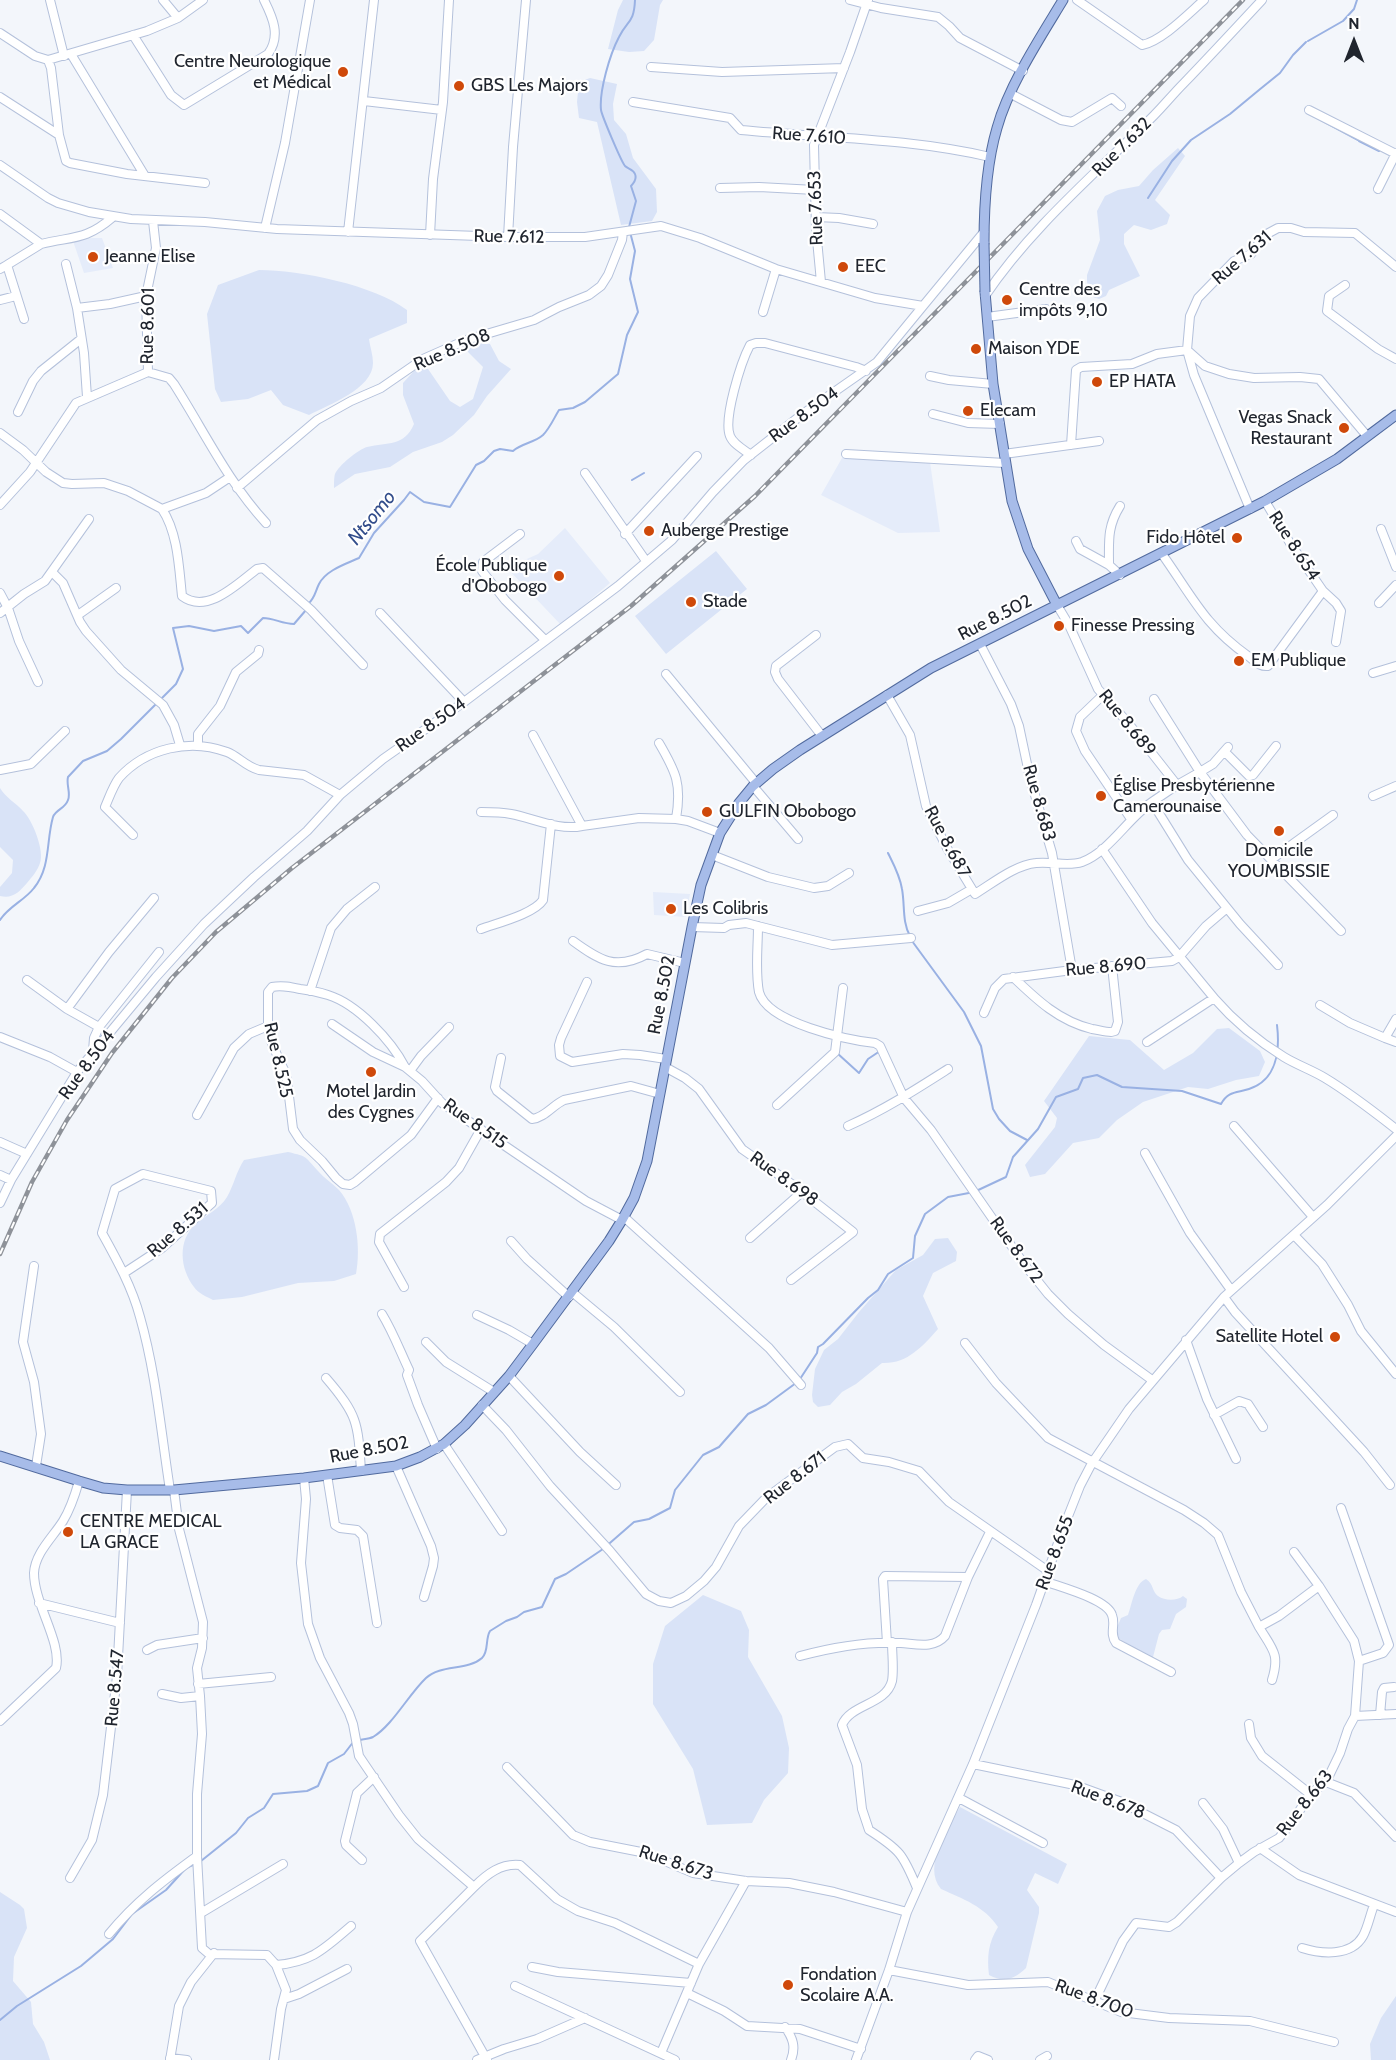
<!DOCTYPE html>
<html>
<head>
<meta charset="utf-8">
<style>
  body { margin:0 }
  #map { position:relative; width:1396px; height:2060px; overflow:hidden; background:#f3f6fb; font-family:Cabin,sans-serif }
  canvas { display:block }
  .north { position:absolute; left:1324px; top:12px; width:60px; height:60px; -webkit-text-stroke:4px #fff; paint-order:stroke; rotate:0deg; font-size:16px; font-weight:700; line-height:24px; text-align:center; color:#20252e }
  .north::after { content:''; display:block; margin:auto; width:21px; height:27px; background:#20252e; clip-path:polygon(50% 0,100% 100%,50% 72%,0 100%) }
</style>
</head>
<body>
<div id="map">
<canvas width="1396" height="2060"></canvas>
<div class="north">N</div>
</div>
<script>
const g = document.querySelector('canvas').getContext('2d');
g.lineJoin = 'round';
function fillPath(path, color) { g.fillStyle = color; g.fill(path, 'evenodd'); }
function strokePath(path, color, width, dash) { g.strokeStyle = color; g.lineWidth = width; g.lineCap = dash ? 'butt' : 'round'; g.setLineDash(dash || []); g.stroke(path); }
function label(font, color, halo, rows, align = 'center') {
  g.font = font + ' Cabin,sans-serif'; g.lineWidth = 4.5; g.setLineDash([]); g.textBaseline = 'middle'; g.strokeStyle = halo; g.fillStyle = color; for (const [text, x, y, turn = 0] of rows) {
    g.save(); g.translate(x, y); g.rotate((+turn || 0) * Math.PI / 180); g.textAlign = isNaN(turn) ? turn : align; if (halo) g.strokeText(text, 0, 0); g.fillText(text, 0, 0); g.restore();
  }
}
fillPath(new Path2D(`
  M92,238H102L113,268L84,273L73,241Z
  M842,458L930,462L940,532L898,533L821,495Z
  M565,528L610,583L561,625L507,568L538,554Z
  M653,892L690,894L686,917L654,915Z`), '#e5ecfa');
fillPath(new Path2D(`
  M623,0H663L660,5L654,40L644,51L629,52L608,49L618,10Z
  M590,78L617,84L613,104L614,120L626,134L633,158L656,189L657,212L652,221L621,225L597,122L579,118L577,102L579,82Z
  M1178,148L1185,156L1155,200L1170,215L1167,224L1151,230L1134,225L1124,234V244L1140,276L1109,290L1106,296L1099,299L1093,297L1087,282V275L1100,240L1097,211L1105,196L1118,190L1139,186L1153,170Z
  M259,270C300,270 374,285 407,310V323L369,339C370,347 373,355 373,363C373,389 328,405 309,415L283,405L271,390L248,399L221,402L215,389L207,314L218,285Z
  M474,343L490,344L499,361L511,369L487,396L474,415L453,435L442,442L413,452L390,467L355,474L334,488C334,484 334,477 335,474C338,466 359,449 367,447C388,442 404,447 414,424L403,395V383L414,371L426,366L450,401L460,407L473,399L483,367L467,351Z
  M716,551L747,589L666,654L635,616Z
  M0,788C6,798 15,802 23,811C32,819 45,851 40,863C38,870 32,877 27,883C19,892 13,899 0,896V887L12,873L13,860L0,847Z
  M1229,1028L1260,1051L1265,1062L1259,1076L1236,1080L1208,1089L1188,1087L1143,1102L1117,1120L1099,1138L1073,1143L1045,1174L1030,1177L1025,1165L1055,1127L1057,1118L1044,1101L1089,1036L1130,1040L1164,1070L1193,1053L1217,1029Z
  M288,1152C309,1157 304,1156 318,1171C324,1178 332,1183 339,1190C357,1211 361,1248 356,1274L334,1281L298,1283L242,1297L213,1300C207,1297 198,1293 194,1287C180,1269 177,1240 196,1224C205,1215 220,1209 227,1197C234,1185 236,1172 244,1160Z
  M948,1238L957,1252L956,1261L933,1273L923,1296L938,1329C922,1347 907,1364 882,1363L856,1384L842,1392L830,1405L818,1407L813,1402L812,1395L815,1369L824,1350L838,1339L859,1312L896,1270L923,1255L935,1239Z
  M1146,1579C1154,1584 1152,1592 1158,1596C1165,1601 1177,1601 1183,1596L1187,1599L1186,1607L1176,1614L1170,1629L1162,1630L1159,1634L1153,1657L1150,1659L1114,1635L1121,1618L1128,1615C1132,1604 1135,1583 1146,1579Z
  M703,1595L741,1611L749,1630L748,1657L782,1716L789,1748L788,1773L764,1800L752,1823L707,1825L693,1769L653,1704V1664L665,1626Z
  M960,1807L1067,1864L1058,1884L1035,1873L1027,1890L1039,1907V1913L1026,1968C1013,1980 1004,1983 989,1975C987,1957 988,1943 998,1927C984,1906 963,1899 941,1889C922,1866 948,1828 960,1807Z
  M0,1892L20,1905L24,1909L27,1928L14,1957L13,1981L31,2002L33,2024L44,2042L50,2060H0Z
  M1396,1996V2060H1371L1370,2044L1381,2018Z`), '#d9e3f7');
strokePath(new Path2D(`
  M1308,41L1343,21L1354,9L1357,0
  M1321,120L1358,140
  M1359,141L1379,151
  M1148,198L1172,161L1191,140L1230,114L1259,90L1280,73L1293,55L1306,42
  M629,227L636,201L631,186C634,183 637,179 635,174C633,169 628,169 625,166C621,161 602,116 601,110C599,91 610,54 619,37C627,20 634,24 635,0
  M632,480L644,473
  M308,604C315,598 315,592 319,584C326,570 346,564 359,558L374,533L404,500L410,492L424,502L450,507L476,465L484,461L494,451L500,449L513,451C522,443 534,443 543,435C550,428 554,418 559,410L573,408L585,402L618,374L627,335L638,312L630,279L635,251L630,232
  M888,853C894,865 900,876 902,889C905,905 902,922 910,936
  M0,920C9,906 24,901 34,888C51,867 46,841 53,817C56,809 65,809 68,800C71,793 66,785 68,777L83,761L107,751L121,739L176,684L183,669L173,628L189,626L214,631L241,626L248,633L263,618C274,618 282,624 294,624L306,610
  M912,941L964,1012L981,1046L993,1109L999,1119L1010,1131L1027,1140
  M837,1053L859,1073L868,1059L880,1051
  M800,1379L817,1353L818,1347L823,1344L868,1298L878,1290L888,1274L913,1258L915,1236L925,1214L948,1197L974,1192L1006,1177L1013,1157L1038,1129L1056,1097L1078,1089L1083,1078L1097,1075L1122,1087L1182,1091L1221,1104C1228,1091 1236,1093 1249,1089C1277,1080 1280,1050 1277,1025
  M359,1740C364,1739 369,1739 373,1737C392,1726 409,1694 426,1678C441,1664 467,1671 482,1658C489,1652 485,1639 490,1631L506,1621L517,1617L524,1612L542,1607L555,1579L566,1574L603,1549L634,1522L649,1519L670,1508L675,1490L703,1455L719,1447L748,1414L766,1405L796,1383
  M201,1861L236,1833L248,1818L264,1808L273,1794L307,1791L318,1786L328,1763L344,1754L354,1741
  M0,2020L17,2006L81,1966L113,1939L132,1914L166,1890L186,1868L195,1864`), '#99b1e3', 2);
const minor = new Path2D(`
  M50,0L64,56
  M163,0L178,18
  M850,0L881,8L938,17L949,26L960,38L1023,71
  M1077,0L1142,45C1162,41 1188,14 1204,0
  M0,33L35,56L48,60L51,68L59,135L0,97
  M133,35L171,95L184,105L268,54C281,36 273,18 264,0
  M71,54L145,176
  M48,60L147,31L178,18L203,0
  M651,67L722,72L844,68
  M1011,94L1061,120L1072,122L1112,98L1121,106
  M364,101L442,110
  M633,102L730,118L741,130C824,138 908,138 990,157
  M1309,110L1396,154
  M59,135L66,161L70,163L127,174L205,183
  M0,165L48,198L58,203L89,212L131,219L205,222L277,229L508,237H585L661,226L700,238L776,269L875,298L923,306L984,232
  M720,188L759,187L815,190
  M1378,189L1396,153
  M0,214L41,244C73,236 85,241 113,217
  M816,217L839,218L873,224
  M265,228L285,143L310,0
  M348,232L374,0
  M430,235L433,179L443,102L449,0
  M508,237L513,147L526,0
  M66,264L77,308L110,304L146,296
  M7,265L41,244
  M0,269L7,265L24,319
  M821,282L816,229L814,145L850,52L868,0
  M1345,285L1329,296L1327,311L1378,349L1396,359
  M985,296C1028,232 1088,180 1143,126C1158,113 1170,97 1184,83C1210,56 1236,28 1262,0
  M0,300L16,296
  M77,308L84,353L87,397
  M763,312L776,269
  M987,317L1046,309
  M148,372L169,378L174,384C204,431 228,482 266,523
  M930,376L949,380L993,384
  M18,412L33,381L41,371L81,339
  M933,414L968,423L1000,424
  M0,433L23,450L46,472L63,483L72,484L104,483L128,491L162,509L206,493L230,477
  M1071,445L1076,370L1081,367L1132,364L1157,354L1187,350L1205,366L1229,374L1254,378L1300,377L1319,379L1367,436
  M846,454L1005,463
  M1004,454L1099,441
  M751,455C744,450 733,444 730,436C723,419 741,362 750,345L756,343H765L856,367L866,371
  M585,473L646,561
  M237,488L317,420L351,401L381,388L423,359L466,340L534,320L559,307L589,295L601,286L608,275L622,240L623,232
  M0,505L30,472L76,403L148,372L146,296L156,248L153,221
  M162,509C178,533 179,568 182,596C207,615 237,584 257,569L263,568L311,610L363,665
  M1250,509L1194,375L1187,350L1190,316L1198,298L1234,261L1251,254L1265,235L1278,228H1291L1304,232L1355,233L1396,267
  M1381,529L1396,567
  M520,534L483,562L482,571L505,600L545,640
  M625,534L697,456
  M1076,541L1080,549L1109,565L1120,575
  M1162,554C1192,596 1204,625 1248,656C1255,661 1260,667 1268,666L1323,591L1290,543L1265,501
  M1109,565C1109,541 1107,527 1120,506
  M52,572L63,583L80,622L86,631L121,670L163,705L174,725L180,745
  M1323,591L1336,603L1341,611L1336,642
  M0,593L8,608L19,641L38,682
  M1379,603L1396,585
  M1057,605L1069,625L1098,689L1129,724L1177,785L1200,772L1247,835L1341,931
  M0,613L24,594L45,581L89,519
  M380,613L464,702
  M78,615L116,588
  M816,635L776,666L775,672L778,679L822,736
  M980,644L1011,704L1019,726L1030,778L1052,853L1072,970
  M1373,673L1396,666
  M666,674L756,783
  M887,695L910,735L926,806L947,848L975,894C993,883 1015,865 1036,863C1052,861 1067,867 1082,862C1109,852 1128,818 1152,802
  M1103,695L1080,717L1076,731L1085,751L1131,819
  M1154,699L1200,772L1213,764L1228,747
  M533,735L582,826L639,818L676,819L688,821L720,833
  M659,743C676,772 682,784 676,819
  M198,744V734L220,706L236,672L258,654L259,650
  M1225,752L1249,776L1253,775L1276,746
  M0,770L31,764L65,731
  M1177,785L1152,802L1188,860L1240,924L1278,965
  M753,786L798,839
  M1373,796L1396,786
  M481,812C491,812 501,812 511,814C533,818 559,831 582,826
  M133,835L105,807C109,798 113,786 119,778C146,748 190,738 227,752C238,756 246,767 259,770L304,775L340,795
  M1102,849L1152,923L1214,998L1147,1042
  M712,855L768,877L814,888L828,886L849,873
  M1272,859L1333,815
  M918,911L948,903L972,889
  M758,926C758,947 755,971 759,992C767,1023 848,1040 875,1043L880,1046L904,1098L931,1130L1024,1264L1048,1294L1068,1314L1104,1345L1152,1380
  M692,927L724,928L729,925L746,923L832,945L911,938
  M481,929C497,923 534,914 543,900L551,824
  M573,941C599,960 616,971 647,954L685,963
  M1013,977C1037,1000 1059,1021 1092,1029C1099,1030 1105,1032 1111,1032L1115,1031L1118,1022L1112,966
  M27,980L67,1009L99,1027
  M587,982L561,1038L559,1045L560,1056L572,1062L623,1054L640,1055L666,1059
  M310,991L331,928L347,909L375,887
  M1214,998C1234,1021 1258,1041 1284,1057C1297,1065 1312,1070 1325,1078C1350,1093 1373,1111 1396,1129
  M1320,1005L1350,1023L1385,1038
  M67,1009L109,952L154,898
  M984,1013L995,988L1004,979L1072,970L1172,961L1179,957L1206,926L1227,908
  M1396,1019L1385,1038L1396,1042
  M332,1024L373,1052L405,1067L422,1081L442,1103L586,1201L622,1220
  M0,1037L50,1057L77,1072
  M93,1051L94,1038L99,1027L159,952
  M501,1058L495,1087L497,1091L532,1119C544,1118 553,1105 564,1100L631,1086L660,1094
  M405,1067C391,1040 357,1004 328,995C319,992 309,990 300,989C291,987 282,985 272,987L268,992V1026L272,1044L284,1070L287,1080L293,1129L300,1140L322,1161L336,1178L343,1184L350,1185L355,1182L411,1135L438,1098
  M665,1067L685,1078L699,1089L742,1149L796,1187L853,1232L791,1280
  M410,1071L421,1056L449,1027
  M777,1105L835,1052L843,988
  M197,1115L234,1048L249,1034L268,1026
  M848,1126C884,1110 915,1090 948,1069
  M1234,1126L1313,1217
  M0,1142L27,1154
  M1145,1153L1190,1233L1231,1290
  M0,1175L11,1180
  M0,1203L11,1180L77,1072L156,977L204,924L254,877L307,831L340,795L383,759L464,702L618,586L672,540L713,492L744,460L804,413L877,362L923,306
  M624,1217L769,1348L801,1385
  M1294,1235L1322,1264L1348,1305L1361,1331L1396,1374
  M750,1238L802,1192
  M511,1241L527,1259L569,1297
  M34,1266L23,1342L34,1382L41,1434L36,1466
  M124,1273L162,1248L212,1203L211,1191L143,1174L115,1189L102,1233C117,1260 132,1287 140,1317C156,1373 161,1432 170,1490
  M404,1287L379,1242L380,1234L446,1182L459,1168L481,1129
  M572,1292L614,1327L680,1392
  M1224,1297L1235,1312L1364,1452L1390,1485
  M382,1314C393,1332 400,1351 409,1370L407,1375L418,1405L437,1449
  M477,1315L509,1330L533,1344
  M1186,1340L1207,1399L1236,1459
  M426,1342L446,1362L494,1392
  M965,1343L996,1383L1048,1438L1184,1510L1204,1523L1218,1535L1241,1592L1259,1627L1279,1616L1319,1586L1354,1641L1359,1661L1355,1716L1348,1729L1340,1753L1326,1782L1310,1794L1293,1821L1279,1838L1254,1852L1239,1863L1221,1878L1177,1922L1169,1927L1136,1923L1123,1941L1094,2002
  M509,1376L580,1452L616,1485
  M326,1378C358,1415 358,1423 361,1471
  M482,1405L506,1430L550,1486L610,1551L646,1594L659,1601L671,1603L686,1596L704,1581L716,1567L739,1526L766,1498L835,1447L848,1444L863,1458L889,1462L919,1471L949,1502L1048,1571
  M1214,1415L1239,1401L1248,1404L1263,1427
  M444,1444L502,1531
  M396,1466L431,1546L434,1558L433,1566L424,1597
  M327,1475L335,1525L340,1528L357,1530L363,1536L377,1623
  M304,1478L306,1499L301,1563L308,1624L320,1658L349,1713L353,1724L359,1756L399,1815L418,1839L474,1887C487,1874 501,1863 520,1865L557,1899L578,1911L615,1923L699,1964
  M1341,1508L1389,1645L1383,1653L1359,1661
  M1294,1552L1319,1586
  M1044,1581C1060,1587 1107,1599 1112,1615C1116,1625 1109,1633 1116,1643L1171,1672
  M39,1603L120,1623
  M1259,1627C1273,1650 1280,1654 1272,1680
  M892,1642C892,1654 894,1670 892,1681C886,1705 850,1704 842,1725L857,1765L862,1809L869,1830C900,1850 903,1854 917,1888
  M887,1643L883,1579L885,1576L968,1577
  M147,1650L157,1645L203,1638
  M800,1656C833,1647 867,1641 901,1643C916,1644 934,1649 945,1636L968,1577L990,1532
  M198,1684L271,1677
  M162,1694L181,1698L200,1696L197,1668L202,1648L203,1622L179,1529L174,1490
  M200,1696L202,1734L197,1794V1856L202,1948L209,1954L267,1955L276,1965L286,1990L281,2009L274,2060
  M1380,1715L1382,1692L1384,1688L1394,1687
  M1355,1716L1396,1714
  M0,1721L56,1668C62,1642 34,1604 34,1573C35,1553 53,1537 63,1521C71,1508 75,1495 79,1481
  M1249,1724L1251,1738L1262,1756L1310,1794
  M973,1764L1075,1785L1119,1801L1176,1830L1221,1878
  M507,1767L573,1835L590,1842L646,1853L693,1873L746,1881L789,1883L834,1892L907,1912
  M1326,1782L1354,1793L1396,1837
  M959,1798L1043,1843
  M1203,1803L1223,1829L1239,1863
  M1260,1848L1299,1875L1396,1912
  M362,1860L346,1845L345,1841L357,1793L374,1777
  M70,1878L92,1840L103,1795L117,1676L127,1490
  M474,1887L420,1941L487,2060
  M201,1913L283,1864
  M109,1934C135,1902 164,1880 197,1856
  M1302,1948C1321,1954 1351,1957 1363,1936C1368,1927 1370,1915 1374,1905
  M276,1965C312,1962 324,1949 351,1926
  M532,1967L558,1972L691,1983
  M889,1970L968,1985L1048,1982L1121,2012L1169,2018L1250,2021L1334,2042
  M515,1986L675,2060
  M687,1993L724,2011L747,2026L800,2029L861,2049
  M284,1999L299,1994L347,1969
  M785,2027C793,2038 796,2047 791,2060
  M661,2053L699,1964L746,1881
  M170,2058L187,2060
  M170,2060L179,2006L191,1982L214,1953
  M477,2060L504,2049L537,2039L585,2018
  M856,2060L889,1970L907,1912L973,1764L1036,1605L1063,1529L1080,1486L1092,1463L1129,1409L1224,1297L1327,1205L1396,1136
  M975,2060L978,2056L988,2060
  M1040,2060L1047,2056`);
const major = new Path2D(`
  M984,243C984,205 986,165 997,128C1009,85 1040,38 1063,0
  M985,292L993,384L1012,501L1028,549L1057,605
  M0,1456L79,1481L103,1488L127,1490H174L304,1478L396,1466L420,1457L444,1444L465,1425L509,1376L533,1344L609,1241L622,1220L634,1198L647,1161L692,927L701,885L720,833L739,803L753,786L773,769L800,750L931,668L1265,501L1337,459L1396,415`);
strokePath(minor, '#b4c1db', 10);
strokePath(major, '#516a9e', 11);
strokePath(minor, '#fff', 8);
strokePath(major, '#a7bce9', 9);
const rail = new Path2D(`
  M0,1254L32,1182L67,1120L112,1053L172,978L216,932L292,868L631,606L755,496L1243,0`);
strokePath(rail, '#8e9299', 4.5);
strokePath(rail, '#fff', 2, [7]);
const majorBridge = new Path2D(`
  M984,243L985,292`);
strokePath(majorBridge, '#516a9e', 11, []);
strokePath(majorBridge, '#a7bce9', 9);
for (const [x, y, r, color] of [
  [343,72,6,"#cf490a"],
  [459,86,6,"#cf490a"],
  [93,257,6,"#cf490a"],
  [843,267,6,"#cf490a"],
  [1007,300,6,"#cf490a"],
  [976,349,6,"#cf490a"],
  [1097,382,6,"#cf490a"],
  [968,411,6,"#cf490a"],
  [1344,428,6,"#cf490a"],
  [649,531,6,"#cf490a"],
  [1237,538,6,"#cf490a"],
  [559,576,6,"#cf490a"],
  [691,602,6,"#cf490a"],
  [1059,626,6,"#cf490a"],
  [1239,661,6,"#cf490a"],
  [1101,796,6,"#cf490a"],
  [707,812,6,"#cf490a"],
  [1279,831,6,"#cf490a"],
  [671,909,6,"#cf490a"],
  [371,1072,6,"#cf490a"],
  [1335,1337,6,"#cf490a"],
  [68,1532,6,"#cf490a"],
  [788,1985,6,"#cf490a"]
]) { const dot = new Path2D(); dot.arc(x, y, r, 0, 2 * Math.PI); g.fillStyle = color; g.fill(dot); strokePath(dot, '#fff', 2); }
label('18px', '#20252e', '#fff', [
  ["Centre Neurologique",331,62,"right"],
  ["et Médical",331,83,"right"],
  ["GBS Les Majors",471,86],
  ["Jeanne Elise",105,257],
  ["EEC",855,267],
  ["Centre des",1019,290],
  ["impôts 9,10",1019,311],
  ["Maison YDE",988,349],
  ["EP HATA",1109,382],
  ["Elecam",980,411],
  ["Vegas Snack",1332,418,"right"],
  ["Restaurant",1332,439,"right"],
  ["Auberge Prestige",661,531],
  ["Fido Hôtel",1225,538,"right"],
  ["École Publique",547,566,"right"],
  ["d'Obobogo",547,587,"right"],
  ["Stade",703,602],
  ["Finesse Pressing",1071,626],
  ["EM Publique",1251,661],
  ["Église Presbytérienne",1113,786],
  ["Camerounaise",1113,807],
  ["GULFIN Obobogo",719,812],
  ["Domicile",1279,851,"center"],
  ["YOUMBISSIE",1279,872,"center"],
  ["Les Colibris",683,909],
  ["Motel Jardin",371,1092,"center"],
  ["des Cygnes",371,1113,"center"],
  ["Satellite Hotel",1323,1337,"right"],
  ["CENTRE MEDICAL",80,1522],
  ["LA GRACE",80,1543],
  ["Fondation",800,1975],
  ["Scolaire A.A.",800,1996]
], 'left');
label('18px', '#20252e', '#fff', [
  ["Rue 7.610",809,136,4],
  ["Rue 7.632",1122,147,-45],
  ["Rue 7.653",816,208,-92],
  ["Rue 7.612",509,237,1],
  ["Rue 7.631",1242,258,-41],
  ["Rue 8.601",148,326,-89],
  ["Rue 8.508",452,350,-23],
  ["Rue 8.504",804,415,-36],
  ["Rue 8.654",1294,546,57],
  ["Rue 8.502",995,618,-27],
  ["Rue 8.689",1127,723,51],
  ["Rue 8.504",431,725,-35],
  ["Rue 8.683",1039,803,74],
  ["Rue 8.687",947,842,62],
  ["Rue 8.690",1106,967,-5],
  ["Rue 8.502",662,995,-79],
  ["Rue 8.525",278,1060,77],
  ["Rue 8.504",87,1065,-54],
  ["Rue 8.515",475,1124,35],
  ["Rue 8.698",784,1179,36],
  ["Rue 8.531",178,1230,-41],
  ["Rue 8.672",1016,1250,54],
  ["Rue 8.502",369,1450,-11],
  ["Rue 8.671",795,1478,-38],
  ["Rue 8.655",1055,1553,-70],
  ["Rue 8.547",115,1688,-85],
  ["Rue 8.678",1108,1800,21],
  ["Rue 8.663",1305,1803,-52],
  ["Rue 8.673",676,1863,18],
  ["Rue 8.700",1094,1999,20]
]);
label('italic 20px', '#324d8b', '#fff', [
  ["Ntsomo",372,518,-51]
]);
</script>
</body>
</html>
